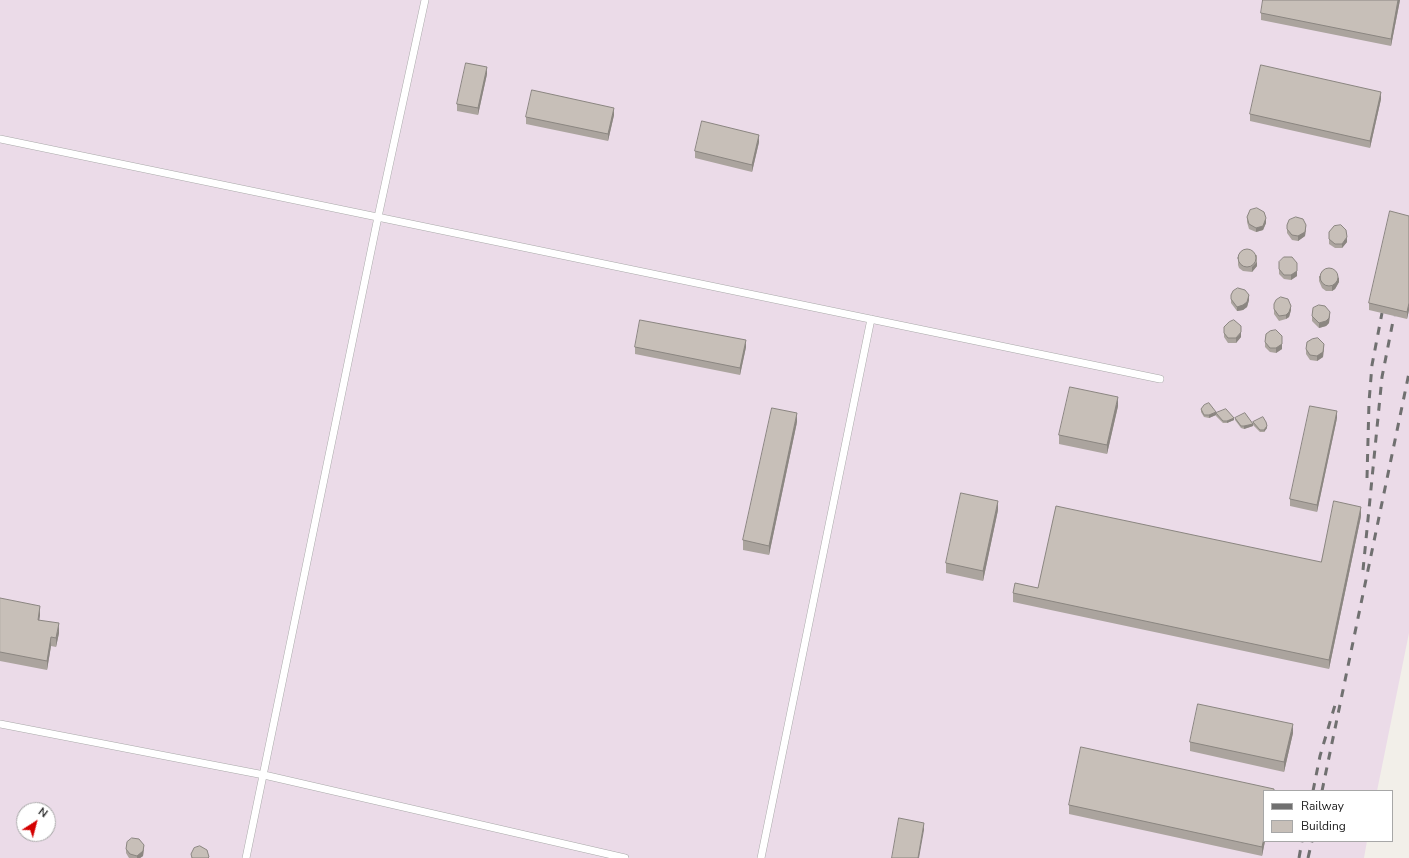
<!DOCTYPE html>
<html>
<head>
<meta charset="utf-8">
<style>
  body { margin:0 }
  #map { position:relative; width:1409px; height:858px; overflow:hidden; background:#f2efe9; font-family:"Nunito Sans",sans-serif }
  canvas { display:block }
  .legend { position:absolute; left:1263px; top:790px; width:130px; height:52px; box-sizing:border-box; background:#fff; border:1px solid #a7a7a7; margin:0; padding:5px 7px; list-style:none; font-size:12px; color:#222 }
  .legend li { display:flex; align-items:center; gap:8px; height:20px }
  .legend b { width:20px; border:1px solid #a7a7a7 }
  .north { position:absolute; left:16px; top:802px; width:40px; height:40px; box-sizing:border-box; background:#fff; border:1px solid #a7a7a7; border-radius:50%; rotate:36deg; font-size:11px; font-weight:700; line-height:16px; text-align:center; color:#222 }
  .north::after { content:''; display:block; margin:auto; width:14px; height:18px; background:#d40000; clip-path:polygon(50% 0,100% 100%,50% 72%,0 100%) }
</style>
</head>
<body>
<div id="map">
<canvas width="1409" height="858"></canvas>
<ul class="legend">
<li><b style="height:5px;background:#707070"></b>Railway</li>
<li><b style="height:11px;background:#c7bfb8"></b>Building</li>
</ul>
<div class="north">N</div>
</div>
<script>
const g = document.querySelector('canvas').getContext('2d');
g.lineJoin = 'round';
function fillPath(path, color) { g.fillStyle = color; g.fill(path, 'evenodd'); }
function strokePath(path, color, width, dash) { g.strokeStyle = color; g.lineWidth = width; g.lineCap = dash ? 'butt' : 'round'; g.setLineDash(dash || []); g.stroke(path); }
fillPath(new Path2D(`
  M0,0H1409V633L1377,791H1264V841H1367L1364,858H0ZM24,810H48V834H24Z`), '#ebdbe8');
const service = new Path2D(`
  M0,139L1160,379
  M0,724L264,775L625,858
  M246,858L378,217L425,0
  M761,858L871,319`);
strokePath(service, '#a9a9a9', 8);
strokePath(service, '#fff', 7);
strokePath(new Path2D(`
  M1367,478L1369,402L1372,365L1382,313
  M1363,570L1382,377L1394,316
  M1313,791L1320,756L1335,705
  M1322,791L1409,373
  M1299,858L1302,841
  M1308,858L1312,841`), '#707070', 3, [8, 8]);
fillPath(new Path2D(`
  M1400,0L1391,46L1261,20V13Z
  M487,74L478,115L457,111V104Z
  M1381,99L1370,148L1250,121V114Z
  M614,115L608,141L526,124V117Z
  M759,142L752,172L695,158V151Z
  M1409,216V310L1407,319L1369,310V303Z
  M1247,217L1266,223L1263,230L1256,232L1249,229L1247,222Z
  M1287,225L1306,230L1305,236L1298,241L1292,240L1287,233Z
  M1329,232L1347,242L1342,248H1335L1329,244Z
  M1257,255V266L1252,272L1243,271L1239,268L1238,265V260Z
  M1279,262L1297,267V276L1291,280L1284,279L1279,274Z
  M1319,276L1339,282L1335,289L1332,291H1326L1322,288L1319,281Z
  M1231,295L1249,300L1247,307L1243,310L1237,311L1231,303Z
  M1274,304L1291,310L1289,317L1286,319L1279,321L1274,314Z
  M1312,316H1330L1329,323L1326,326L1319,328L1312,321Z
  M1224,327L1241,337L1236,343H1228L1224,337Z
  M1265,342L1282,349L1276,353L1270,352L1265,347Z
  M635,347H746L740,375L635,354Z
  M1306,349H1324L1323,357L1317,361L1310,360L1306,354Z
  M1118,406L1107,454L1059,444V435Z
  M1201,409L1216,415L1209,418L1204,417L1201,412Z
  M1216,413L1234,420L1227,423H1223L1216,416Z
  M1235,418L1253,423V422L1267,428L1264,432H1260L1253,425V426L1244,429L1241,428L1235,420Z
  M1337,418L1317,512L1290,506V499Z
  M797,422L769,555L743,550V540Z
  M998,510L983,581L946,573V563Z
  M1361,516L1329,669L1013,602V593L1038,588L1321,562Z
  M0,598L40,615L39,620L59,633L56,647L51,646L47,670L0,661Z
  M1293,733L1284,772L1190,751V742Z
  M1274,791L1264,841H1265L1262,856L1069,814V805Z
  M126,849L144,850L143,856L140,858H129L126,853Z`), '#aba49e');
fillPath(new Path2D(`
  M1398,0H1400L1391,46V39Z
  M487,67V74L478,115V108Z
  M1381,92V99L1370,148V141Z
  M614,108V115L608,141V134Z
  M759,135V142L752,172V165Z
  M1266,218V223L1263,230L1256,232V228Z
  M1306,225L1305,236L1298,241V236Z
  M1347,237V242L1342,248V244Z
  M1257,262V266L1252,272V267Z
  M1297,263V276L1291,280V275Z
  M1339,277V282L1335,289L1332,291V286Z
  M1249,295V300L1247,307L1243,310L1237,311V307Z
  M1409,303V310L1407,319V312Z
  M1291,306V310L1289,317L1286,319V315Z
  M1330,312L1329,323L1326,326L1319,328V323Z
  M1241,332V337L1236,343V338Z
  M1282,336V349L1276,353V348Z
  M746,340V347L740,375V368Z
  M1324,344L1323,357L1317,361V356Z
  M1118,397V406L1107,454V445Z
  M1337,411V418L1317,512V505Z
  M1216,412V415L1209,418V415Z
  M797,413V422L769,555V546Z
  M1234,418V420L1227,423V421Z
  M1253,424V426L1244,429V426Z
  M1267,426V428L1264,432V430Z
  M998,501V510L983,581V571Z
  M1361,507V516L1329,669V660Z
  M40,606V615L38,629V620Z
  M59,623V633L56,647V638Z
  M51,637V646L47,670V661Z
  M1293,724V733L1284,772V762Z
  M924,823V830L919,858H918Z
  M1264,838V841H1265L1262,856V847Z
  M144,845L143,856L140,858H137V856Z`), '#8b8681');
const building = new Path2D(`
  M1263,0H1398L1391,39L1261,13Z
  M466,63L487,67L478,108L457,104Z
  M1261,65L1381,92L1370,141L1250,114Z
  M532,90L614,108L608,134L526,117Z
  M702,121L759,135L752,165L695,151Z
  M1257,208L1264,212L1266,218L1263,226L1256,228L1249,224L1247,217L1250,210Z
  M1390,211L1409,216V303L1407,312L1369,303Z
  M1296,217L1303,219L1306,225L1305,232L1298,236L1292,235L1287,229V225L1289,220Z
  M1341,225L1346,230L1347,237L1342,244H1335L1329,239V232L1334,226Z
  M1238 258a9 9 0 1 1 18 0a9 9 0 1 1-18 0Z
  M1284,257H1292L1297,263V271L1291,275H1284L1279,269V262Z
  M1320 277a9 9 0 1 1 18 0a9 9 0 1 1-18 0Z
  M1238,288L1245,290L1249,295L1247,302L1243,305L1237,307L1231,299V295L1233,291Z
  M1281,297L1288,299L1291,306L1289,312L1286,315L1279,316L1274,309V304L1276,300Z
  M1319,305L1325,306L1330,312L1329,318L1326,321L1319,323L1312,316L1313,308Z
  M640,320L746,340L740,368L635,347Z
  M1234,320L1241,326V332L1236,338H1228L1224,333V327L1229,322Z
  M1276,330L1282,336V344L1276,348H1270L1265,342L1266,334L1270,331Z
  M1318,338L1324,344L1323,352L1317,356L1310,355L1306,349L1307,342L1312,339Z
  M1070,387L1118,397L1107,445L1059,435Z
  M1209,403L1216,412L1209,415H1204L1201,409L1204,405Z
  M1310,406L1337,411L1317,505L1290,499Z
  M772,408L797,413L769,546L743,540Z
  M1226,409L1234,418L1227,421H1223L1216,413Z
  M1245,413L1253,424L1244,426H1241L1235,418Z
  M1263,417L1266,422L1267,426L1264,430H1260L1253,422Z
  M961,493L998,501L983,571L946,563Z
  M1334,501L1361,507L1329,660L1013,593L1015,583L1038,588L1056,506L1321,562Z
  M0,598L40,606L38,620L59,623L56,638L51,637L47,661L0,652Z
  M1198,704L1293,724L1284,762L1190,742Z
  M1081,747L1274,789V791H1264V838L1262,847L1069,805Z
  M899,818L924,823L918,858H892Z
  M132,838L139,839L144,845L143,851L137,856L130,854L126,849L127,842Z
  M200,846L207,850L209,857L208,858H192L191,854L194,848Z`);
fillPath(building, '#c7bfb8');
strokePath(building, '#8b8681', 1);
</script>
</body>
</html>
